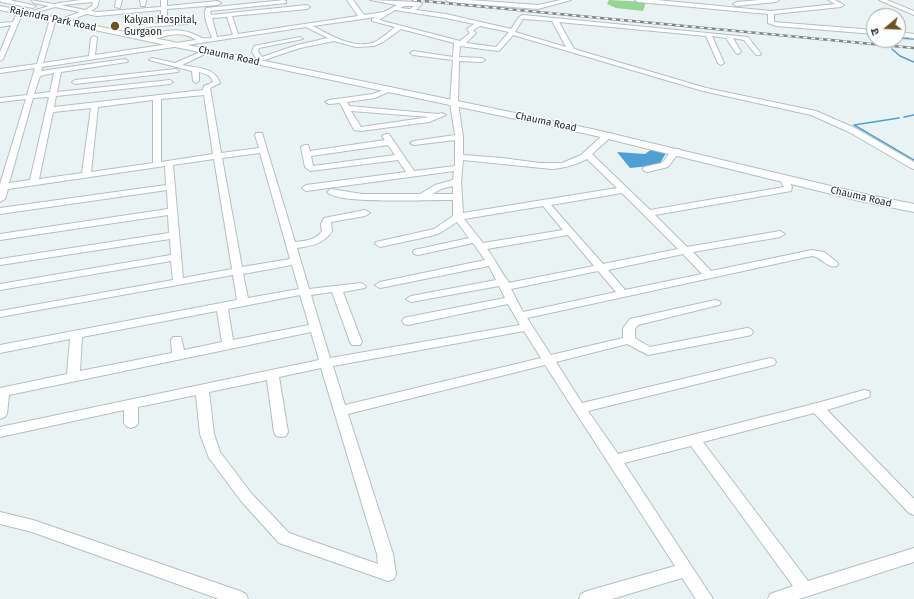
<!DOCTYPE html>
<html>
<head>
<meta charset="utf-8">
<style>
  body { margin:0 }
  #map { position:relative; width:914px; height:599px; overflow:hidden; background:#eaf3f3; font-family:"Fira Sans","Noto Sans Devanagari",sans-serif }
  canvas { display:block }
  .north { position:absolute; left:866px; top:8px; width:40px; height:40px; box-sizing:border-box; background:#fdffff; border:1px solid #a5a8a8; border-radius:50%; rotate:251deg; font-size:11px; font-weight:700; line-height:16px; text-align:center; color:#222626 }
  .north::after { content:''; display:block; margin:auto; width:14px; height:18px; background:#715227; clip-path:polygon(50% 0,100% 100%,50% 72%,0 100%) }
</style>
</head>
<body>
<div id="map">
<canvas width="914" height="599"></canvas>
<div class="north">उ</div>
</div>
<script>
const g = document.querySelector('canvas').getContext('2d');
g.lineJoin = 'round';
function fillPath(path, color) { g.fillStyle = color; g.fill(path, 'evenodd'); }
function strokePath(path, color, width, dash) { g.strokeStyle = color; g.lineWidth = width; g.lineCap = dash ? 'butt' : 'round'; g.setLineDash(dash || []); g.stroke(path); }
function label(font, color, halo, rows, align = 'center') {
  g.font = font + ' "Fira Sans",sans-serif'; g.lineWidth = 3; g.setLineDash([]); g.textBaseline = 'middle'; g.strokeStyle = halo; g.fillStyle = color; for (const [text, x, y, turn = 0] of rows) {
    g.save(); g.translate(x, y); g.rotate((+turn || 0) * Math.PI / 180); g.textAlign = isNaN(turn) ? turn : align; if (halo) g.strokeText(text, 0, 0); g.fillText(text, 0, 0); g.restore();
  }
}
fillPath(new Path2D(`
  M609,0L646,2L643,11L616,8L607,4Z`), '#94d695');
fillPath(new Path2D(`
  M652,149L666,153L659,165L630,168L617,152L645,154Z`), '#4ca0d6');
strokePath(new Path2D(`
  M898,38L914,39
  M892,49L900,56L914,62
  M904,117L914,115
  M899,118L854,125L914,160`), '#4ca0d6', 1.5);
const street = new Path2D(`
  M0,0H10L36,6L33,8L1,2Z
  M31,0L53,4L80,0H99L97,7L91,11L97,12L161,7V0H167V6L218,1L221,3L218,5L167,9V22L188,20L191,22L188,24L146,27L144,37L141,39L138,37L141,25L161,23V10L97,16L87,14L61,23L58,21L59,20L80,12L55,7L27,15V13L49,6L34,3ZM93,2L92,6L85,10L61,5Z
  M116,0H122L120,8L115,7Z
  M140,0H146L145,6H141Z
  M284,0L286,1V3L210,11L211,15L307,5L310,7L307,9L232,16L238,34L358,16L347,0H353L364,15L384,12L397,5L370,0L419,2L422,4L416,10L446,14L511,29L519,17L523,15L748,37L761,54L760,55H756L744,40L733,38L741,52L738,54L736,53L726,38L712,36L724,63L721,65L718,63L706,36L559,22L574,49L706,88L816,111L855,128L914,162V169L911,168L849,132L811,115L703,91L513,35L500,50L498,51L460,46L459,57L482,58L485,60L482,62L459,61L458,103L463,137V155L502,158L540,163H562L581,155L605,133H611V137L592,154L650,210L784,187L779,178L780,176H786L792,187L791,191L655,215L687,247L780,231L785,234L780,237L693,252L711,271L812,250L824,252L837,262L838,264L837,266C827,269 822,257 812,256L527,318L551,355L623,338V328L630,319L715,300L719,301L721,303L719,305L638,325L635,329V338L650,347L747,328L751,329L753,332L751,335L747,336L648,355L627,344L556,362L582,403L770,358L774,359L776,362L774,365L770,366L588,411L618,454L817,403L864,390L869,391L870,394L869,397L827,410L914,499V515L909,513L814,413L703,442L808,581L914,548V562L799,599H768L770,594L793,586L691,446L624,463L713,599H696L682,578L612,599H579L581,594L587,591L675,566L545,365L348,414L393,554L396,574L394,579L388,581L279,543L241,501L209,458L200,434L196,395L138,407V423L136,426L131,428L126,426L124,423V410L0,437V427L319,360L311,332L9,395L7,414L5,417L0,419V388L67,374L70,339L0,353V345L237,300L233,275L0,317V311L173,280L171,261L0,290V284L171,255L170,239L0,265V259L169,233L168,215L0,240V234L168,209L167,190L0,214V208L166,185L165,166L8,189L5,199L0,202V184L26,99L0,102V98L27,95L35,68L0,73V69L37,64L50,19L53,17L56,19L43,63L89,56L91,38L94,36L97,38L95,55L196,40C180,29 165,36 149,41L146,39C157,30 178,28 191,33C202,37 199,39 212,38C209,29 202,15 206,8ZM404,6H414L410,9L400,8ZM395,10L446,18L474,24L467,29L470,33L460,41L379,20ZM227,17L233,35L217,37L212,18ZM376,17L372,19V21L395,27C389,32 382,38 375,42C354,50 330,35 313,26ZM523,19L552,21L566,47L515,32ZM480,26L509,32L496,47L466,43L476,33L473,30ZM306,27L328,38L297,45L262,57L258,52L259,48L303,39L300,37L254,46L252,52L256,58L252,61L255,63L300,48L334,41L356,47L374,46L383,42L401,29L454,43L453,57L413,51L410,53L413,55L453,60L450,103L455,135L414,141L410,143L414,145L455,140V166L414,171L389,134H386L382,136L385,140L310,151L308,145H305L301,147L305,167L310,171L398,160L406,172L306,185L302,188L306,191L454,171L453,180L435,185L420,194H362L331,189L327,192C339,205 431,199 453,200V216L434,229L376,242L375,244L380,247L431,236L440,233L457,222L469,238L414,250L413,252L414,254L418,255L473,243L485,260L380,282L375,285L380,288L489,266L496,280L411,296L406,299L411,302L499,286L505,298L408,317L404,318L402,321L404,324L408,325L508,304L520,325L330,358L311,295L332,292L350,342L352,345H360L362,342L343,292L365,288L366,286L361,283L309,289L297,248C311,246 324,244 332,231L331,222L365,216L370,213L365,210L324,218L321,224L322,231C316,240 305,241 295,242L262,133H256L255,135L259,148L221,153L210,88L220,83C215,67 196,68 182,65L209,52V50H205L175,63L152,58L149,60L192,71L193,81L196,83L199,81V72C206,74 211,75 213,82L204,86L203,90L54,107L56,96L170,84L173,82L170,80L57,92L61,72L127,62L128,61L125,59L41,71L42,67ZM54,73L50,92L34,94L40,76ZM204,95L213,154L161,162V99ZM49,97L30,180L9,183L33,98ZM153,100V163L91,172L98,107ZM91,108L82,173L39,179L53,112ZM388,145L395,155L313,166L311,156ZM260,153L290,259L242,267L222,158ZM214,159L232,269L183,278L173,165ZM587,159L617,188L463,213L461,182L463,160L552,169C565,168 575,165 587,159ZM453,186V194H433L441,189ZM622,193L678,249L603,264L551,205ZM543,206L563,230L483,243L464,219ZM568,235L594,266L508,283L509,282C501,273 495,259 487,249ZM683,254L702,274L625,290L608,270ZM292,265L299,289L248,298L243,274ZM598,271L616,292L523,312L511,289ZM300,295L309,325L233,340L228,309ZM217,311L222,342L184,350L181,337H173L171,340L172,353L80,371L82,337ZM524,331L541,358L345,405L333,366ZM321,368L377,554L378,564L289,533L251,493L220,452L214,434L209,392L267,380L274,432L276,436L281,437L286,436L288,432L279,377Z
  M446,0H470L538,5L561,0H571L538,9L449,2Z
  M635,0H657L771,11L835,4L828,0H835L844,5L841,7L774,14V22L874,30V34L776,26L768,23V14L638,2Z
  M760,0H779L776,2L736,6L733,4L736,2Z
  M879,0H887L914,11V15Z
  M18,11L23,12L3,59L0,61V52L11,25L0,27V23L13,22Z
  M898,32L914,34V38L898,36Z
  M176,69L179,71L178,72L75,84L72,82L75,80Z
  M391,87L393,88V90L375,98L347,102L349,106L438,114L442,113L446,115L429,122L361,131L354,130L340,103L329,104L325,102L329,100L373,94ZM351,111L430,117L361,127Z
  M673,149H679L680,151L668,167L647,172L644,171L643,169L644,167L662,163Z
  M0,512L33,520L240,591L246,594L248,599H219L32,532L0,524Z`);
const secondary = new Path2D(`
  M0,6L592,129L860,193L914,204V212L860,201L592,135L0,10Z`);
strokePath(street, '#b6bfbf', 2);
strokePath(secondary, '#b6bfbf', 2);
fillPath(street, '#fff');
fillPath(secondary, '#fff');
const rail = new Path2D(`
  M413,0L914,48`);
strokePath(rail, '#818787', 2.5);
strokePath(rail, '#fdffff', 1.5, [4]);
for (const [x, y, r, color] of [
  [115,26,5,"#715227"]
]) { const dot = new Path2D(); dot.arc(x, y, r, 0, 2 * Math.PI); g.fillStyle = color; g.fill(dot); strokePath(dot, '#fdffff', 1.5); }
label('10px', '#222626', '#fdffff', [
  ["Rajendra Park Road",53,19,12],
  ["Chauma Road",229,56,12],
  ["Chauma Road",546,122,12],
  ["Chauma Road",861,197,13]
]);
label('10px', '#222626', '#fdffff', [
  ["Kalyan Hospital,",124,20],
  ["Gurgaon",124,32]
], 'left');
</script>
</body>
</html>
